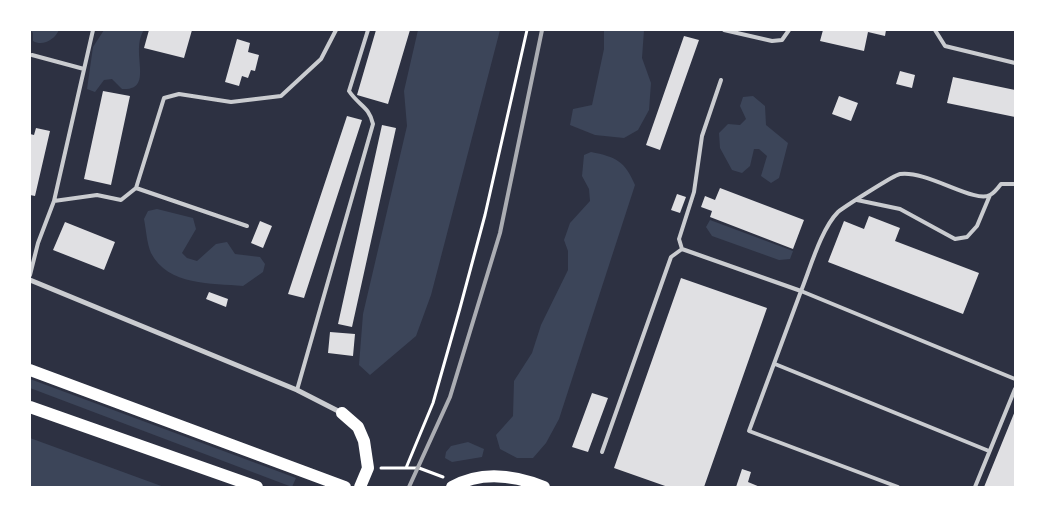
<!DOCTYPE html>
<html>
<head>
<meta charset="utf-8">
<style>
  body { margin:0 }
  #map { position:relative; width:1045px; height:517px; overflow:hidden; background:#2d3142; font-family:Overpass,sans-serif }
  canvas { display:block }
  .frame { position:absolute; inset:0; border:31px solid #fff; pointer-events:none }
</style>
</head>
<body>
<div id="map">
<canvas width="1045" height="517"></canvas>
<div class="frame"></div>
</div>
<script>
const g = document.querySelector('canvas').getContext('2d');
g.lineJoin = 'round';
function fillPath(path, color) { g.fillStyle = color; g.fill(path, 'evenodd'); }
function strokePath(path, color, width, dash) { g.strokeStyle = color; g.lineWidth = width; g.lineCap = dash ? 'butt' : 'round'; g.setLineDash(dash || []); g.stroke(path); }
fillPath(new Path2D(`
  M30,30H59C55,39 43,47 33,41V33Z
  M104,30H144C129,52 156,91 122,89L112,79L104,80L95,92L87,89L93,47Z
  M418,30H500L431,295L416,336L370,375L359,365L363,314L407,126L404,91Z
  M604,30H644L642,58L651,83L649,110L638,130L624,138L595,135L570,125L573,109L592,105L604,49Z
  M753,96L765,106L766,125L788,143L779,178L771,183L761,176L767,156L759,149H754L750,166L742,173L732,170L720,148L719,133L728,124L740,125L746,119L740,106L743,97Z
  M591,152C616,157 625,161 635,185L559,419L546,443L533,458H517L500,449L496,435L513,416L514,381L532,353L541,325L568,270V251L564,240L570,223L590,201L589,189L582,176L584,155Z
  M157,209L193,218L196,229L182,253L187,258L197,261L216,244L227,242L235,254L260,257L265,264L263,272L243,286C212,283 168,286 151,253C147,244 146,229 144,219L148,211Z
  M710,220L793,251L790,259L779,260L712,236L706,227Z
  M30,379L296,478L292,487L30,388Z
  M30,438L164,487H30Z
  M468,442L484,449L482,457L452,462L445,458L446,452L451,446Z`), '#3c4559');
fillPath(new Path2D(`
  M149,30H192L184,58L144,48Z
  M376,30H410L388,104L357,95Z
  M823,30H886L885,36L868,32L864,51L820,41Z
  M684,36L699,40L660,150L646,145Z
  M237,39L250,43L248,52L259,55L255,71L251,70L248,78L242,76L239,86L225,82Z
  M900,71L915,75L912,88L896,84Z
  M953,77L1015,90V117L947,103Z
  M103,91L130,96L111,185L84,179Z
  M839,96L858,103L851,121L832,114Z
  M347,116L362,120L304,298L288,294Z
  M382,125L396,128L352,327L338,324Z
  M36,128L50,131L35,196L30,195V134L34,135Z
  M720,188L804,220L793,249L710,217L712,211L701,207L705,196L715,200Z
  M677,194L686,197L680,213L671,210Z
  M869,216L900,228L895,241L979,273L963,314L828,262L844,221L864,229Z
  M260,221L272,226L263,248L251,243Z
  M65,222L115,242L104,270L53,250Z
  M681,278L767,308L704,487H668L614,468Z
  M209,292L228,299L226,307L206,299Z
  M330,332L355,334L353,356L328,353Z
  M592,393L608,398L588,452L572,447Z
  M1015,411V487H984Z
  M742,469L751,472L748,482L760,487H736Z`), '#e0e0e3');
strokePath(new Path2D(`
  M381,468H419L443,477
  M406,468L433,403L460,308L485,215L527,30`), '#fff', 3);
strokePath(new Path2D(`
  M724,30L772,41L782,40L789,30
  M935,30L945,46L1015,63
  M32,55L84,69
  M136,188L247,226
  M857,200L900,209L955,239L967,237L977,226L990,195
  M54,201L97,195L121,200L136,188L164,98L179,94L231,102L281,96L321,59L336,30
  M682,249L679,239L694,192L702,136L721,80
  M30,275L38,243L54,201L93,30
  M775,364L989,451
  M297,390L373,124C369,106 359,106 349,91L368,30
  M602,452L671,257L682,249L801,291C810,269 821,229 838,212C844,207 894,175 900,174C927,170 975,204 990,195C994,193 998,188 1001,184H1015
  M898,487L749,431L801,291L1015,379
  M975,487L1015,389`), '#caccd0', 4);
strokePath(new Path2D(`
  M30,280L297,390L342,413`), '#caccd0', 5);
strokePath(new Path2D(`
  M30,370L345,487
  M30,407L257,487
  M342,413L358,427L364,441L368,468L360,487
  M452,487C482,470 514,475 544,487`), '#fff', 12);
strokePath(new Path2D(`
  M409,487L450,397L500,233L542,30`), '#abadb3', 4);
</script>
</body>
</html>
